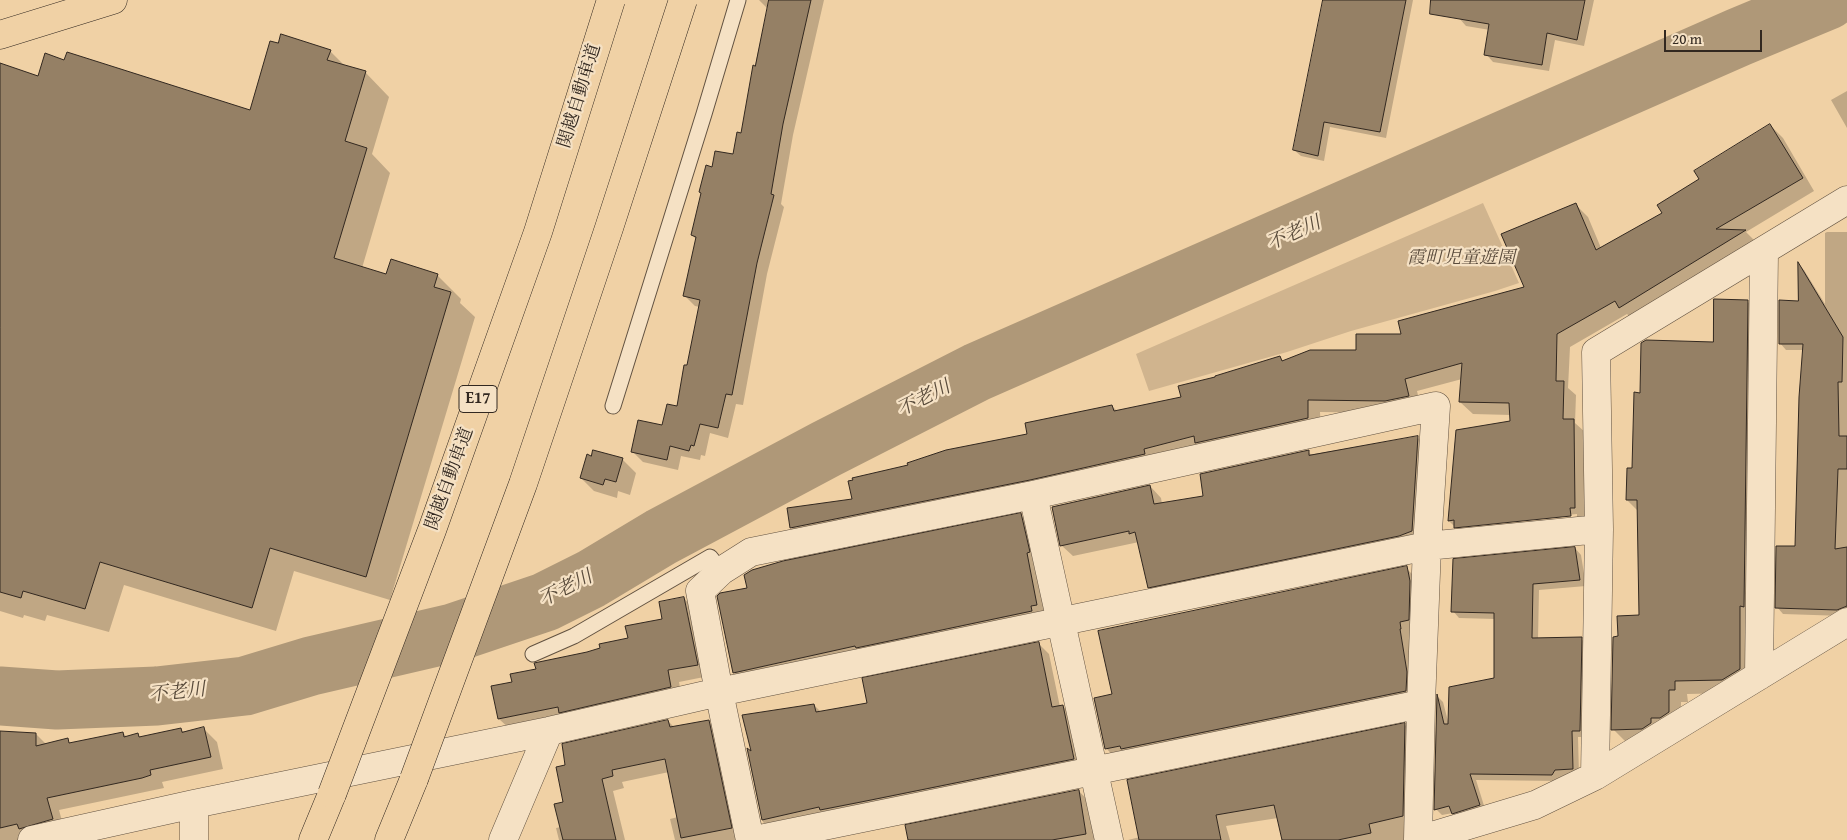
<!DOCTYPE html>
<html>
<head>
<meta charset="utf-8">
<style>
  body { margin:0 }
  #map { position:relative; width:1847px; height:840px; overflow:hidden; background:#f0d1a5; font-family:"Gentium Book Plus",serif }
  canvas { display:block }
  .scale { position:absolute; left:1664px; top:30px; width:98px; height:22px; box-sizing:border-box; border:2px solid #322820; border-top:0; padding-left:6px; font-size:15px; line-height:18px; white-space:nowrap; color:#322820; -webkit-text-stroke:4px #f5e1c4; paint-order:stroke }
</style>
</head>
<body>
<div id="map">
<canvas width="1847" height="840"></canvas>
<div class="scale">20 m</div>
</div>
<script>
const g = document.querySelector('canvas').getContext('2d');
g.lineJoin = 'round';
function fillPath(path, color) { g.fillStyle = color; g.fill(path, 'evenodd'); }
function strokePath(path, color, width, dash) { g.strokeStyle = color; g.lineWidth = width; g.lineCap = dash ? 'butt' : 'round'; g.setLineDash(dash || []); g.stroke(path); }
function label(font, color, halo, rows, align = 'center') {
  g.font = font + ' "Gentium Book Plus","Noto Serif JP",serif'; g.lineWidth = 4.5; g.setLineDash([]); g.textBaseline = 'middle'; g.strokeStyle = halo; g.fillStyle = color; for (const [text, x, y, turn = 0] of rows) {
    g.save(); g.translate(x, y); g.rotate((+turn || 0) * Math.PI / 180); g.textAlign = isNaN(turn) ? turn : align; if (halo) g.strokeText(text, 0, 0); g.fillText(text, 0, 0); g.restore();
  }
}
fillPath(new Path2D(`
  M1483,203L1519,283L1495,291L1351,331L1287,352L1149,391L1136,354Z`), '#d0b48e');
fillPath(new Path2D(`
  M759,0H824L793,135L781,204L784,207L767,274L743,405L736,404L728,438L710,433L705,456L701,455L700,460L681,456L678,470L643,462L632,451L663,427L678,408L700,307L695,306L684,295L697,240L692,235L712,168L734,156L742,135L769,10Z
  M1324,0H1413L1386,138L1330,127L1324,161L1301,156L1294,150Z
  M1463,0H1594L1584,46L1555,40L1549,71L1493,62L1486,54L1490,30L1466,26L1459,18Z
  M330,51L345,66L365,72L389,97L372,154L390,173L362,268L387,276L437,275L461,299L460,303L475,317L390,600L294,571L276,631L124,585L109,632L47,615L45,621L24,615L23,618L0,611V64L39,78L64,62L251,112Z
  M1847,91V128L1831,100Z
  M1770,125L1783,138L1814,191L1746,232L1757,243L1633,320L1627,314L1570,347L1568,388L1576,395L1575,423L1586,433L1587,520L1468,540L1449,521L1457,431L1512,422L1511,415L1473,414L1460,402L1462,379L1417,391L1421,408L1399,413L1320,412L1321,431L804,540L791,528L853,500L1112,406L1117,411L1182,398L1217,378L1280,357L1284,362L1357,351L1403,335L1526,288L1575,204L1588,217L1601,248L1664,213L1701,179ZM1577,514V517L1461,528V526Z
  M1827,232H1847V615L1844,616L1783,614L1777,607L1796,548L1803,350H1786L1780,343L1799,302V265L1804,270L1825,304V233Z
  M1747,301L1760,314L1753,682L1735,693L1687,694L1688,702H1681V726L1626,742L1613,729L1619,638L1641,616L1638,511L1627,500L1633,470L1641,394L1714,343Z
  M1418,438L1429,449L1423,542L1160,598L1149,587L1139,542L1073,556L1061,545L1150,486L1161,498L1162,504L1205,497L1308,452L1312,455Z
  M622,459L636,473L630,495L618,491L617,498L594,491L581,478Z
  M1021,515L1033,527L1049,617L746,685L734,673L749,589Z
  M1575,548L1581,555L1586,586L1539,590L1538,639H1581L1588,645L1586,737H1578L1579,775L1562,776L1559,781L1476,780L1486,812L1459,820L1453,813L1442,815L1436,809L1438,697L1443,702L1449,725L1495,679V619L1459,618L1453,611Z
  M1406,568L1418,580V703L1118,761L1106,748L1113,695Z
  M684,598L695,610L709,676L679,682L682,698L511,730L499,719L492,687L514,683L537,670L629,639L664,620Z
  M1038,643L1049,654L1060,707L1063,706L1074,717L1084,769L774,833L763,822L749,751L753,754L814,705L821,712L869,704Z
  M668,721L674,727L709,722L720,733L743,840H675L670,819L678,817L669,772L622,782L624,788L613,791L625,840H559L556,828L561,827L566,766Z
  M1405,725L1416,736L1410,840H1283L1278,818L1226,826L1230,840H1128L1140,837Z
  M180,729L185,733L204,729L217,742L223,769L162,782L164,788L59,810L65,832L36,840H0V732L36,734L46,744L67,740L71,744L123,733L127,737L138,735L140,738Z
  M1079,791L1090,803L1097,840H909Z`), '#0003');
strokePath(new Path2D(`
  M0,696L57,700L157,696L245,686L311,666L453,633L545,602L591,579L661,537L826,449L977,372L1739,37L1828,0`), '#af9878', 59);
const building = new Path2D(`
  M769,0H811L783,124L771,194L774,195L757,263L732,395L726,394L718,428L700,424L694,446L691,445L689,451L670,446L667,460L631,452L638,420L662,425L667,404L677,406L684,365H687L700,300L683,296L696,237L691,235L701,193L699,192L706,165L712,167L715,151L733,154L737,132L741,133L753,65L755,66Z
  M1323,0H1406L1380,132L1324,122L1318,156L1293,150Z
  M1431,0H1585L1577,40L1547,33L1542,65L1484,55L1489,24L1430,14Z
  M281,34L331,50L327,60L366,71L345,141L367,148L334,258L386,274L391,259L438,274L434,287L451,292L366,577L270,548L252,608L100,562L85,609L23,591L21,598L0,592V63L38,76L45,53L64,60L67,52L250,110L270,41L278,43Z
  M1770,124L1803,178L1716,229L1746,230L1619,308L1615,301L1557,334L1556,381H1564L1563,419H1574L1575,508H1570L1571,516L1454,528V520L1448,521L1456,430L1510,421L1509,403L1459,402L1462,363L1405,379L1409,396L1385,401L1308,400V418L1195,443L1194,436L1144,449L1145,454L1030,480L790,528L787,508L852,499L848,481L853,480L852,478L908,465L907,463L946,450L1027,434L1025,423L1112,405L1114,411L1181,397L1178,386L1215,377V376L1280,356L1282,361L1310,350H1356V334H1401L1398,321L1524,287L1501,234L1576,203L1596,250L1662,213L1657,205L1699,179L1694,171Z
  M1798,262L1843,337L1842,382H1838L1839,436H1847V469H1838L1835,549L1847,547V606L1837,610L1775,608L1776,546H1795L1799,397L1803,344H1779V300L1798,301Z
  M1714,299L1748,300L1744,607L1740,606V669L1722,680L1675,681V690H1669V712L1660,718H1651V723L1642,729L1611,730L1613,637L1618,636L1617,616L1639,615L1637,500H1626L1627,468H1632L1634,392L1640,393L1641,343L1646,340L1713,342Z
  M1418,436L1412,531L1399,536L1148,588L1135,532L1129,534V531L1060,546L1052,507L1150,485L1154,504L1203,496L1200,474L1309,450V455Z
  M593,450L623,458L616,482L605,479L603,485L580,478L587,454L591,456Z
  M1021,513L1030,552L1027,553L1037,605L1031,606L1032,611L856,648L855,646L733,673L717,596L720,593L747,588L744,575L752,570L783,561Z
  M1575,547L1580,580L1533,584L1532,638L1582,637L1580,731H1572L1573,769L1555,770L1552,775L1470,774L1480,805L1452,814L1449,806L1434,810L1437,694L1444,724H1448L1449,687L1494,678V613L1451,612L1453,559Z
  M1407,566L1410,581L1409,620L1400,622L1401,629H1400L1407,672L1406,691L1121,749L1120,746L1105,749L1094,698L1112,694L1098,631Z
  M684,597L698,665L668,670L671,687L559,713L558,707L498,719L491,686L512,682L510,674L536,669L534,663L587,652L600,648L599,644L628,638L625,626L662,619L659,602Z
  M1039,642L1052,707L1063,705L1074,759L861,802L820,810L819,807L762,820L747,748L751,751L742,715L814,704L816,712L867,703L862,678Z
  M668,720L670,727L709,720L732,828L681,838L665,759L612,770L613,776L602,779L616,840H563L554,804L563,802L556,767L565,765L562,744Z
  M1405,723L1403,816L1369,824L1371,833L1338,840H1282L1274,805L1216,815L1221,840H1139L1127,780Z
  M204,727L211,757L150,770L151,775L142,778L47,798L53,819L19,829L17,824L0,828V731L36,733V746L68,738L69,743L123,732L124,737L138,733L139,737L181,728L182,732Z
  M1079,790L1086,834L1052,840H908L905,825Z`);
fillPath(building, '#958065');
strokePath(building, '#322820', 1);
const lane = new Path2D(`
  M613,406L704,114L738,0
  M533,654L574,636L710,557L721,571`);
const street = new Path2D(`
  M1847,200L1596,352L1599,529L1595,776L1847,622
  M1033,495L1109,840
  M1759,676L1764,252
  M32,840L194,804L549,731L719,692L1427,546L1599,529
  M194,840V804
  M503,840L549,731
  M750,840L719,692L700,591L721,571L751,552L1033,495L1436,406L1427,546L1421,704L1418,840
  M755,840L1421,704
  M1419,840L1535,805L1595,776`);
const primary = new Path2D(`
  M0,35L113,0`);
const highway = new Path2D(`
  M313,840L332,794
  M389,840L414,779`);
strokePath(lane, '#625241', 17);
strokePath(street, '#625241', 29);
strokePath(primary, '#322820', 29);
strokePath(highway, '#322820', 29);
strokePath(lane, '#f5e1c4', 15);
strokePath(street, '#f5e1c4', 28);
strokePath(primary, '#f0d1a5', 28);
strokePath(highway, '#f0d1a5', 28);
const highwayBridge = new Path2D(`
  M414,779L523,484L609,228L683,0
  M332,794L432,530L538,232L611,0`);
strokePath(highwayBridge, '#322820', 29, []);
strokePath(highwayBridge, '#f0d1a5', 28);
for (const [x, y, w] of [
  [478,399,38]
]) { const box = new Path2D(); box.roundRect(x - w / 2, y - 13.5, w, 27, 4); g.fillStyle = '#f5e1c4'; g.fill(box); strokePath(box, '#322820', 1); }
label('bold 16px', '#322820', null, [
  ["E17",478,399]
]);
label('18px', '#322820', '#f5e1c4', [
  ["関越自動車道",580,96,-73],
  ["関越自動車道",450,479,-70]
]);
label('italic 18px', '#5a4b3c', '#f5e1c4', [
  ["霞町児童遊園",1461,258]
]);
label('italic 19px', '#584a3a', '#f5e1c4', [
  ["不老川",1294,234,-24],
  ["不老川",924,399,-27],
  ["不老川",566,589,-27],
  ["不老川",177,693,-6]
]);
</script>
</body>
</html>
